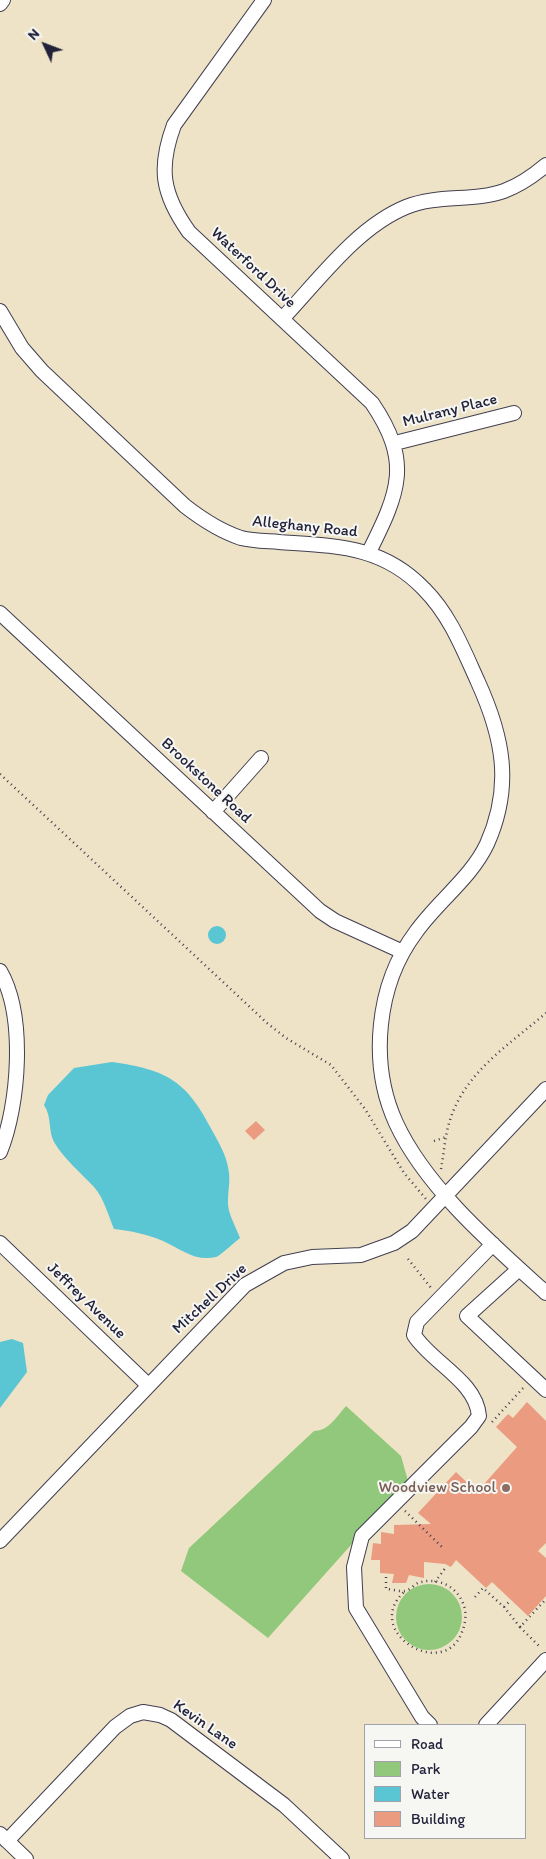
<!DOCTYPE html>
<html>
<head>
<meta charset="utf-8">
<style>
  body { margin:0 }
  #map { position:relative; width:546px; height:1859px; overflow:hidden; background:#eee3c7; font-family:Itim,sans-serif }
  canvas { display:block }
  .legend { position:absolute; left:364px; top:1724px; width:162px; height:115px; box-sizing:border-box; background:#f6f6f2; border:1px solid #a1a1a9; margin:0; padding:6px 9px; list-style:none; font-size:15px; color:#22223b }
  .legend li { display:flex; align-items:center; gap:10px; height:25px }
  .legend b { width:25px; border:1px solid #a1a1a9 }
  .north { position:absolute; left:20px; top:20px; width:50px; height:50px; -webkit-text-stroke:4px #f6f6f2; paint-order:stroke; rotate:313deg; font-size:14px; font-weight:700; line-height:20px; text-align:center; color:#22223b }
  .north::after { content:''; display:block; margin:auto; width:18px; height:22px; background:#22223b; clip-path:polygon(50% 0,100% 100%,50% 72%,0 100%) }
</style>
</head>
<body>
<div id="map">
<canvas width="546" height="1859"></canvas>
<ul class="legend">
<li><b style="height:6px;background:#fff"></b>Road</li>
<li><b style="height:14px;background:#91c87b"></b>Park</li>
<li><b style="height:14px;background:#5ac6d3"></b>Water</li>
<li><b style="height:14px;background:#eb9b80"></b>Building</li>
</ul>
<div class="north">N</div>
</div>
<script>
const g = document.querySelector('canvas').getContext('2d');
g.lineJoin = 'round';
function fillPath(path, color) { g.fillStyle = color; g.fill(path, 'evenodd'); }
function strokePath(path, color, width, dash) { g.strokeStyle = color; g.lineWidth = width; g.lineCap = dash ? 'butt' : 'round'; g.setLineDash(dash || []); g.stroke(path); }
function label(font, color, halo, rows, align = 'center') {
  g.font = font + ' Itim,sans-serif'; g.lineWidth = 4; g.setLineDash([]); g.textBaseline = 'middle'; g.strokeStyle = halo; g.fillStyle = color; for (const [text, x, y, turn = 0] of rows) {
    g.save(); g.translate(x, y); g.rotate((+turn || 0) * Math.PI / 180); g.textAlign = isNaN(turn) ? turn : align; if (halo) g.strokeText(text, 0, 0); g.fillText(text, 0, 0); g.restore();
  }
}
fillPath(new Path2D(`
  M346,1406L401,1456L408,1481L268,1638L181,1571L189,1548L314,1431C329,1431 337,1416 346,1406Z
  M396 1617a33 33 0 1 1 66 0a33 33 0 1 1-66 0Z`), '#91c87b');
fillPath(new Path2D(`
  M208 935a9 9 0 1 1 18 0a9 9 0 1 1-18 0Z
  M112,1062C168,1070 187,1081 213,1132C219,1143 226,1155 228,1167C231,1180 228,1189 228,1201C227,1212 236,1227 240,1238C236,1241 220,1256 216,1257C195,1262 181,1249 163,1241C147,1234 131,1231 114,1229C108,1215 104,1198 94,1187C81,1173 64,1159 54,1142C48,1131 52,1117 44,1105L48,1095L74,1068Z
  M12,1339L23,1343L27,1372L0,1408V1342Z`), '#5ac6d3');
fillPath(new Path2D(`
  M256,1121L265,1130L254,1140L245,1131Z
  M527,1402L546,1421V1543L538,1551L546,1558V1596L528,1616L492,1582L486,1588L456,1560L451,1567L445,1564L424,1562V1578L409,1575L406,1583H392L394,1574L380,1573V1560H371L373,1543L381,1544V1532L394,1534V1525L431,1524L418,1513L456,1472L477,1492L517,1447L496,1427L508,1414L513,1418Z`), '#eb9b80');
const minor = new Path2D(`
  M264,0L174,125C158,168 162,194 189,232L372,403C412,462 399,492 369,552
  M0,4L3,0
  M0,311L22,348L42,371L185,506C203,520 220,531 241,538C253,541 267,541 279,542C335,546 382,545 424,589C450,615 463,649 478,682C503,737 513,786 487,844C471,878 437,902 416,932C376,985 369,1064 396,1123C426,1188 494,1246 546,1293
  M282,319C318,281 357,227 406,207C438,194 473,202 504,191C520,185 533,176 546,165
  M395,443L514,413
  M0,613L320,911L335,921L403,952
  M213,812L261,758
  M0,971C26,1016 19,1105 0,1152
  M0,1243L148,1385
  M519,1269L467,1316L546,1390
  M0,1541L245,1285L284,1263L312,1257L361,1255L394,1243L412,1231L546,1089
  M430,1725L422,1717L356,1608L354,1567L362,1536L471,1427L479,1416C476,1381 432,1363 414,1335L417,1322L493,1244
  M486,1725L546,1660
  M0,1834L26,1859
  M7,1841L115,1727L130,1716L143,1712L160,1715L171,1720L284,1805L342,1859`);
strokePath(minor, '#413f50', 16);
strokePath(new Path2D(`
  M0,774L267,1023L286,1038L331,1065L365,1109L404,1173L426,1199
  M434,1141L446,1137
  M441,1169C444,1153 445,1135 450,1120C465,1072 510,1044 546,1013
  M408,1259L432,1289
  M492,1422L524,1387
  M405,1511L443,1548
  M386,1577V1589C391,1589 400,1592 405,1591C410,1590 414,1585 418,1583C438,1576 458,1587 464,1606C467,1614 465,1625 462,1632C444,1682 360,1631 405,1591
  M435,1582L446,1567
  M475,1597L483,1588L504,1607L520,1627L546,1599
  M504,1607L510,1601
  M520,1627L540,1647`), '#413f50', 2.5, [1, 4]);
strokePath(minor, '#fff', 14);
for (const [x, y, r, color] of [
  [506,1488,5,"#8d6e63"]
]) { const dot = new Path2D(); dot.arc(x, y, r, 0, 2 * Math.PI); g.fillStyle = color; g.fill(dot); strokePath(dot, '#f6f6f2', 2); }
label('16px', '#22223b', '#f6f6f2', [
  ["Waterford Drive",253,268,43],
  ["Mulrany Place",450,411,-14],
  ["Alleghany Road",305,527,6],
  ["Brookstone Road",206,781,43],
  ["Mitchell Drive",210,1299,-43],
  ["Jeffrey Avenue",86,1301,44],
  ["Kevin Lane",205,1725,35]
]);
label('16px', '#785e54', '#f6f6f2', [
  ["Woodview School",496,1488]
], 'right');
</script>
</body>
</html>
